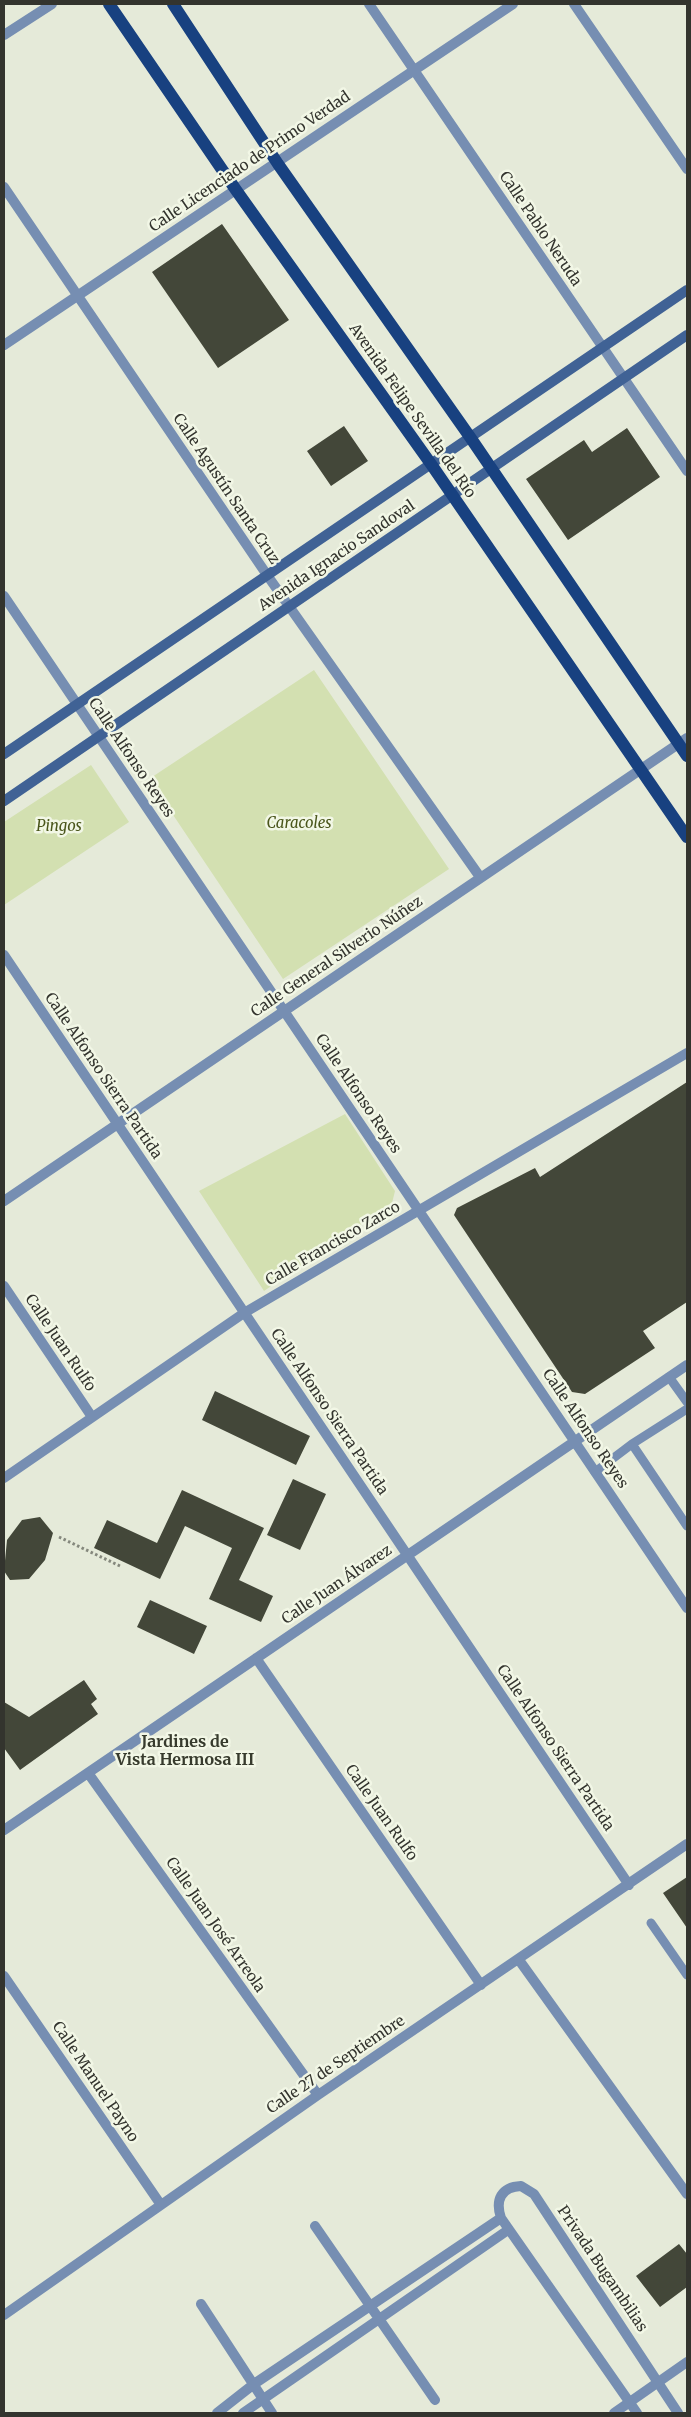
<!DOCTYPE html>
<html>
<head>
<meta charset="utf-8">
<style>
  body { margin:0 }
  #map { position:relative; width:691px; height:2417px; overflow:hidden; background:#e5ead9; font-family:Merriweather,serif }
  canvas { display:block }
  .frame { position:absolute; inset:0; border:5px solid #33342e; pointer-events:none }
</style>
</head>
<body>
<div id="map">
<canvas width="691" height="2417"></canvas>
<div class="frame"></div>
</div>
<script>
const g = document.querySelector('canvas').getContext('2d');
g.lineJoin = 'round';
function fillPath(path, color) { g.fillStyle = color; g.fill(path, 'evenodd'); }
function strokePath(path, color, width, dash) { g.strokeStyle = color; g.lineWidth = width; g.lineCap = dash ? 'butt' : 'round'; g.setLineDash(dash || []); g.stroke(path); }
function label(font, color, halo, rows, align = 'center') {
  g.font = font + ' Merriweather,serif'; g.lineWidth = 5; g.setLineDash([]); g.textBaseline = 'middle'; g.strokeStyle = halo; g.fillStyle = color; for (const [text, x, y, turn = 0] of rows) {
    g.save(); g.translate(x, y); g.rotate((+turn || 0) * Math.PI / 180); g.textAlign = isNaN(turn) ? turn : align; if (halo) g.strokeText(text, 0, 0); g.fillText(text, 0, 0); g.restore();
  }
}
fillPath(new Path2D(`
  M314,670L449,869L283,979L149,779Z
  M91,765L129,822L4,905V822Z
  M345,1114L395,1191L392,1203L264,1291L199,1191Z`), '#d3e0b1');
fillPath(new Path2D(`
  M222,224L289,320L218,368L152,272Z
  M344,426L368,461L331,486L307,451Z
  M627,428L660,477L568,540L526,479L584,440L592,452Z
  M687,1082V1302L643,1331L655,1348L585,1394L572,1392L454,1215L457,1208L535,1168L540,1177Z
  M215,1391L310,1436L296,1465L202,1420Z
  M293,1479L326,1494L300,1550L267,1535Z
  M182,1490L264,1528L239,1580L273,1596L261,1622L209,1599L232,1548L185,1526L160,1579L94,1548L107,1520L157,1543Z
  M40,1517L53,1533L45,1560L29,1579L10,1580L4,1571L7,1540L22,1520Z
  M150,1600L207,1626L194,1654L137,1627Z
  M84,1680L97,1699L91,1704L98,1714L20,1770L4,1748V1702L29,1717Z
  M687,1877V1928L663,1893Z
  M679,2244L687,2254V2287L660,2307L636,2276Z`), '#434739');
strokePath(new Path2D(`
  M59,1537L120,1566`), '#85887d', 3, [2.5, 2.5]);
strokePath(new Path2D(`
  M669,1377L687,1402
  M632,1444L687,1526
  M595,1472L632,1444L687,1409
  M651,1923L687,1975`), '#768eb2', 9);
strokePath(new Path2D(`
  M369,4L687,471
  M574,4L687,169
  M4,35L52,4
  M4,187L267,575L480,877
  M4,345L513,4
  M4,596L687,1608
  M4,955L629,1885
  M4,1201L687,738
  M4,1286L92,1417
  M4,1478L244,1313L687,1053
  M256,1658L481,1985
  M88,1773L318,2095
  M4,1830L687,1365
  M519,1960L687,2194
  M4,1976L161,2205
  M315,2226L435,2400
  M201,2304L272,2413
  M4,2315L318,2095L687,1844
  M217,2413L254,2384L501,2218
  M243,2413L508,2230
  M637,2413L501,2218C495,2200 501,2187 521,2186L534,2194L678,2413`), '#768eb2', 10);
strokePath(new Path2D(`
  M614,2413L687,2362`), '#768eb2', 10);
strokePath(new Path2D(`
  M4,754L687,290
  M4,801L687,335`), '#406295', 10);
strokePath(new Path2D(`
  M109,4L236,190L431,464L687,837
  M173,4L278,164L470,437L687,756`), '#184180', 12);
label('15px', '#33342e', '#f2f7e6', [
  ["Calle Licenciado de Primo Verdad",250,162,-34],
  ["Calle Pablo Neruda",540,229,56],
  ["Avenida Felipe Sevilla del Río",412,411,55],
  ["Calle Agustín Santa Cruz",226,489,56],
  ["Avenida Ignacio Sandoval",337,556,-34],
  ["Calle Alfonso Reyes",131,758,56],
  ["Calle General Silverio Núñez",337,957,-34],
  ["Calle Alfonso Sierra Partida",103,1076,56],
  ["Calle Alfonso Reyes",358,1094,56],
  ["Calle Francisco Zarco",333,1244,-30],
  ["Calle Juan Rulfo",60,1343,56],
  ["Calle Alfonso Sierra Partida",329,1412,56],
  ["Calle Alfonso Reyes",585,1429,56],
  ["Calle Juan Álvarez",337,1585,-34],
  ["Calle Alfonso Sierra Partida",555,1748,56],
  ["Calle Juan Rulfo",381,1813,55],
  ["Calle Juan José Arreola",215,1925,55],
  ["Calle 27 de Septiembre",336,2065,-34],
  ["Calle Manuel Payno",95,2082,56],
  ["Privada Bugambilias",602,2269,56]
]);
label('italic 15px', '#4a561b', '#f2f7e6', [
  ["Caracoles",299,824],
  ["Pingos",59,827]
]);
label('bold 16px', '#373b2d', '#f2f7e6', [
  ["Jardines de",185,1742],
  ["Vista Hermosa III",185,1760]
]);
</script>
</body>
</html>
